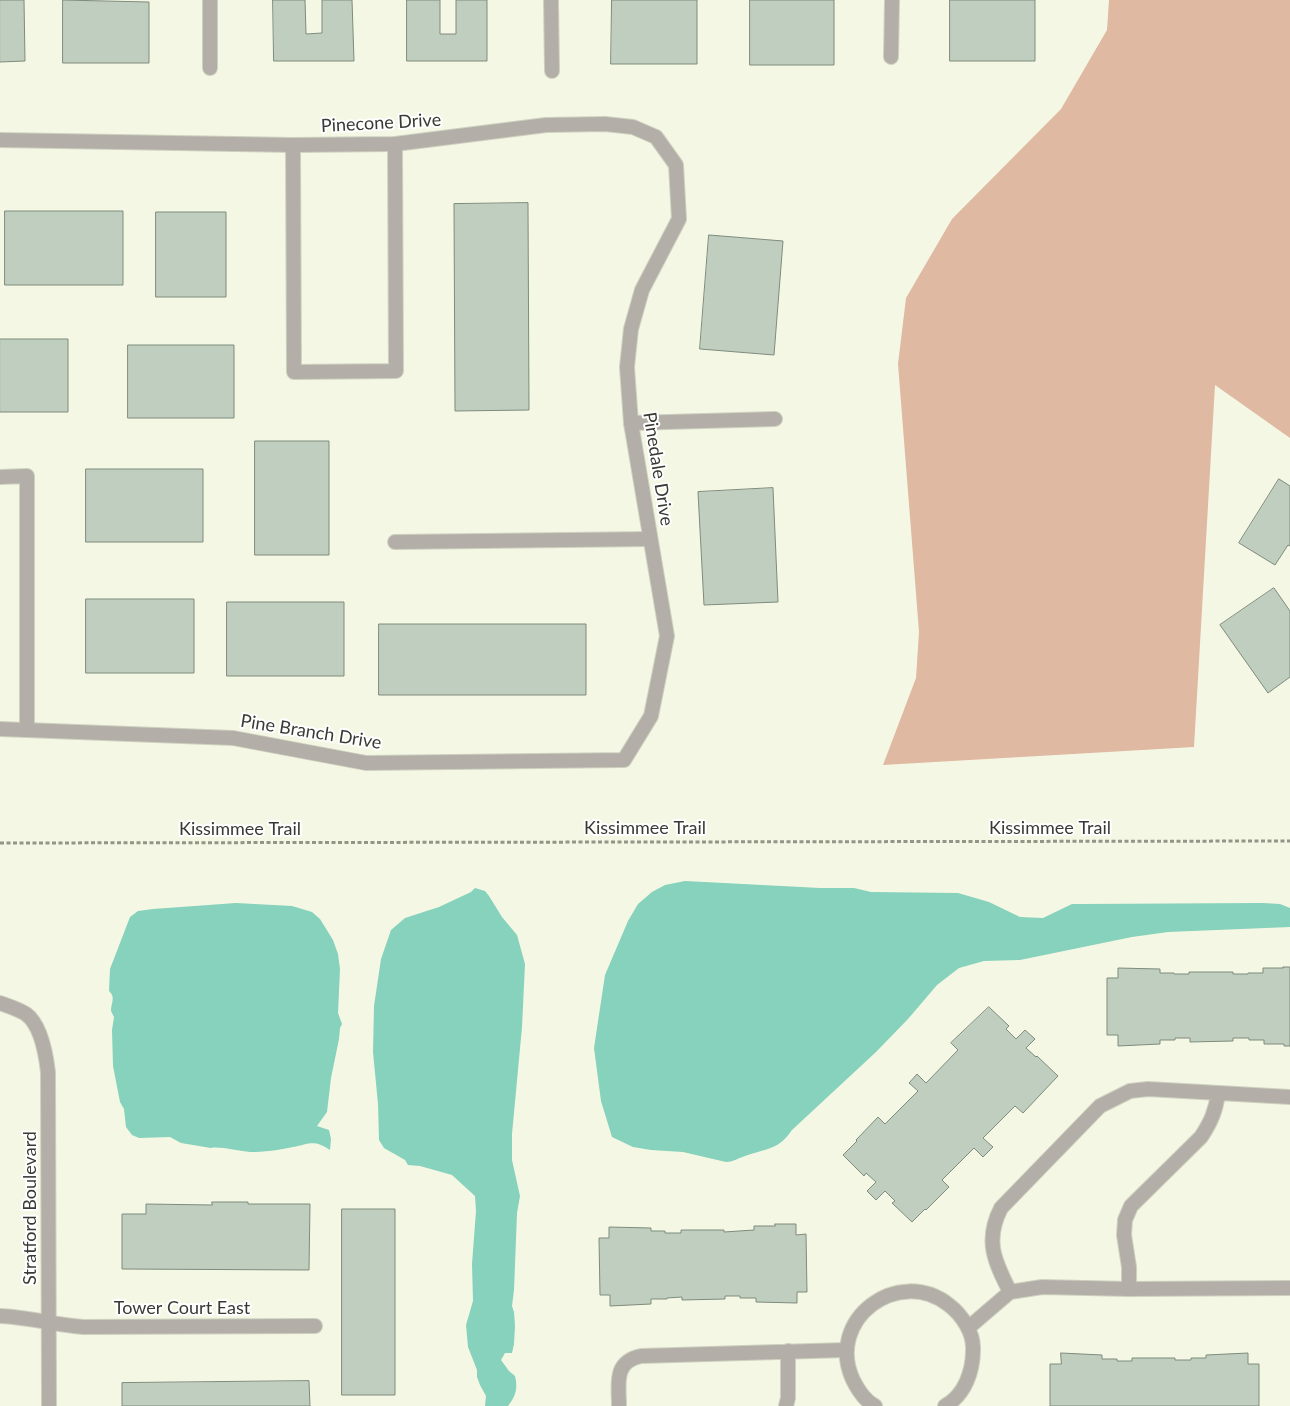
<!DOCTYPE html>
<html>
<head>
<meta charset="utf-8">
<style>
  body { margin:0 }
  canvas { display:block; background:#f4f7e3 }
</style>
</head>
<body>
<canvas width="1290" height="1406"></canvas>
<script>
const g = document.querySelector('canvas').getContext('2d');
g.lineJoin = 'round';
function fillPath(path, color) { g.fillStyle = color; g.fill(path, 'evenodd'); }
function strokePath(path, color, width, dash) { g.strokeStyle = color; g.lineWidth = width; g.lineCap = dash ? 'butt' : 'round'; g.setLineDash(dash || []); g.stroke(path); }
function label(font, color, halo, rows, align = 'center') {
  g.font = font + ' Lato,sans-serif'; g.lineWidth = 4; g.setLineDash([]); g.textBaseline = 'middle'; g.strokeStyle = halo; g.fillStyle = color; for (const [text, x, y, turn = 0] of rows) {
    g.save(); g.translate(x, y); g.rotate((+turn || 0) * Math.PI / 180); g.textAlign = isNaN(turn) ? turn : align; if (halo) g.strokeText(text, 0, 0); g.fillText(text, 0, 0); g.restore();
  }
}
fillPath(new Path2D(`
  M1109,0H1290V438L1215,385L1194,747L883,765L916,678L919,632L898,364L906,298L952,219L1061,109L1107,30Z`), '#e0b9a3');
fillPath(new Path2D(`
  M685,881L820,888H854L871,892L958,893L989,902L1020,917L1043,918L1072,904H1081L1263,903L1280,904L1290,908V927L1168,932L1132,937L1020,960L984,961L959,968L937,985L908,1019L876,1052L792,1130C779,1149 769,1148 748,1155C740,1157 734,1162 726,1162L683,1152L651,1150L633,1147L612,1137L601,1101L594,1048L605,975L628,921L638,904L652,892L665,885Z
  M475,888L485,891L489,896L502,917L517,935L525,964L522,1027L512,1134V1160L520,1196L517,1213L514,1290L512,1306L514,1312L515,1326L514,1344L512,1353H505L501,1360L509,1371L515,1376C518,1388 516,1396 508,1406H485L486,1396L480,1385L477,1377V1370L468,1347L466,1325L473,1301L472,1264L476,1211L475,1196L452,1175L420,1166L408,1165L405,1160L384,1148L379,1140L378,1104L373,1052L374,1006L381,959L391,930L405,918L439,907L471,892Z
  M236,903L292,906L312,912L320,919L333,940L338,954L340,969L338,1013L342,1024L340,1028L339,1039L331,1078L327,1112L317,1126L329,1130L331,1139L330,1150C314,1139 309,1144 293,1147C280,1150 263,1152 250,1152C239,1151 219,1146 211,1148L181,1143L170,1137L139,1138L132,1135L126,1127L124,1109L120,1102L113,1066L112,1030L114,1017L111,1011C111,1003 116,997 109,991L110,969L130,917L138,911L153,909Z`), '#86d2bc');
const building = new Path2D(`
  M0,0H24L25,61L0,62Z
  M63,0L149,2V63H63Z
  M273,0H305L306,34L322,33V0H352L354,61H274Z
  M407,0H440V34H456V0H487V61H407Z
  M612,0H697V64H611Z
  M750,0H834V65H750Z
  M950,0H1035V61H950Z
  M528,203L529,410L455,411L454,204Z
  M5,211H123V285H5Z
  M156,212H226V297H156Z
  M709,235L783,241L774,355L700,349Z
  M0,339H68V412H0Z
  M128,345H234V418H128Z
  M255,441H329V555H255Z
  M86,469H203V542H86Z
  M1279,479L1290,486V546L1288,545L1275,565L1239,543Z
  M773,488L778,602L704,605L698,492Z
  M1274,588L1290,611V677L1268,693L1220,625Z
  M86,599H194V673H86Z
  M227,602H344V676H227Z
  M379,624H586V695H379Z
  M1283,967H1290V1046H1284V1044H1264V1040H1249V1038H1233V1041L1190,1042V1038H1175V1040H1160V1044L1118,1046V1035H1107V978H1118V968L1160,969V973H1174V974H1189V972H1233V974H1248V973H1263V968H1283Z
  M989,1007L1009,1026L1006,1029L1016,1039L1025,1030L1035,1039L1026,1048L1036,1057L1037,1056L1058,1076L1023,1113L1015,1106L983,1138L993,1147L983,1157L974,1148L942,1180L949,1187L926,1210L925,1209L912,1222L892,1203L895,1201L885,1191L876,1200L867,1191L876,1182L866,1173L864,1176L843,1155L857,1141L856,1140L878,1117L885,1124L918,1091L909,1083L917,1074L926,1083L958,1050L951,1043Z
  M212,1202H248V1204H310L309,1270L122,1269V1214H146V1204L212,1205Z
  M342,1209H395V1395H342Z
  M775,1224H796V1235L806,1234L807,1292H797V1303L756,1302V1298H740V1296H725V1299L682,1300V1297L667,1298V1299H651V1304L610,1306V1295H600L599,1238H609V1227L651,1228V1231H665V1233H681V1230H724V1232L754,1230V1226H775Z
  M1061,1353L1102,1355V1359H1117V1361H1132V1358H1175V1360H1191V1358H1206V1355L1248,1353V1364H1259V1406H1050V1364H1061Z
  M309,1381L310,1406H122V1383Z`);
fillPath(building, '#c0cebf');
strokePath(building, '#7e8b7d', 1);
const service = new Path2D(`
  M210,0V68
  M551,0L552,71
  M891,57L892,0
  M293,145L294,372L396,371L395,144
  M631,423L775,419
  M0,477L27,476V730
  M395,542L650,539
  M0,1003C9,1006 18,1009 26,1014C41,1025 46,1055 48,1072L49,1406
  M1129,1289V1267L1124,1235L1125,1220L1131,1206L1201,1137C1211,1122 1216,1110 1218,1093
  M1010,1292C995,1262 984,1241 1001,1208L1100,1106L1130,1091L1148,1089L1290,1097
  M0,1316C28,1317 55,1325 83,1327L315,1326
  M968,1328L1010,1292L1042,1287L1129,1289L1290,1288
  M619,1406C619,1384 613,1362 641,1356L846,1350
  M786,1406L788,1398V1351
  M875,1406C865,1401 858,1390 853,1380C825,1320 898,1265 949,1305C962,1315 974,1333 973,1350C973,1371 965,1395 945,1406`);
const minor = new Path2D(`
  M0,140L293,145L395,144L546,125L605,124L633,127L656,137L676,165L679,219L642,290L631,329L627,367L631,423L667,636L651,716L624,760L366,763L233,738L0,729`);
strokePath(service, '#cfd1c0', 16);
strokePath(minor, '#cfd1c0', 16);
strokePath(new Path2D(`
  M0,843L1290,841`), '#939587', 3, [4, 2.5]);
strokePath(service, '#b3afa8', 14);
strokePath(minor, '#b3afa8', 14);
label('18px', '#393a33', '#fff', [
  ["Pinecone Drive",381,123,-3],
  ["Pinedale Drive",658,469,81],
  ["Pine Branch Drive",311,732,9],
  ["Kissimmee Trail",645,828],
  ["Kissimmee Trail",1050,828],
  ["Kissimmee Trail",240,829],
  ["Stratford Boulevard",30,1208,-90],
  ["Tower Court East",182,1308]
]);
</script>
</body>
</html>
